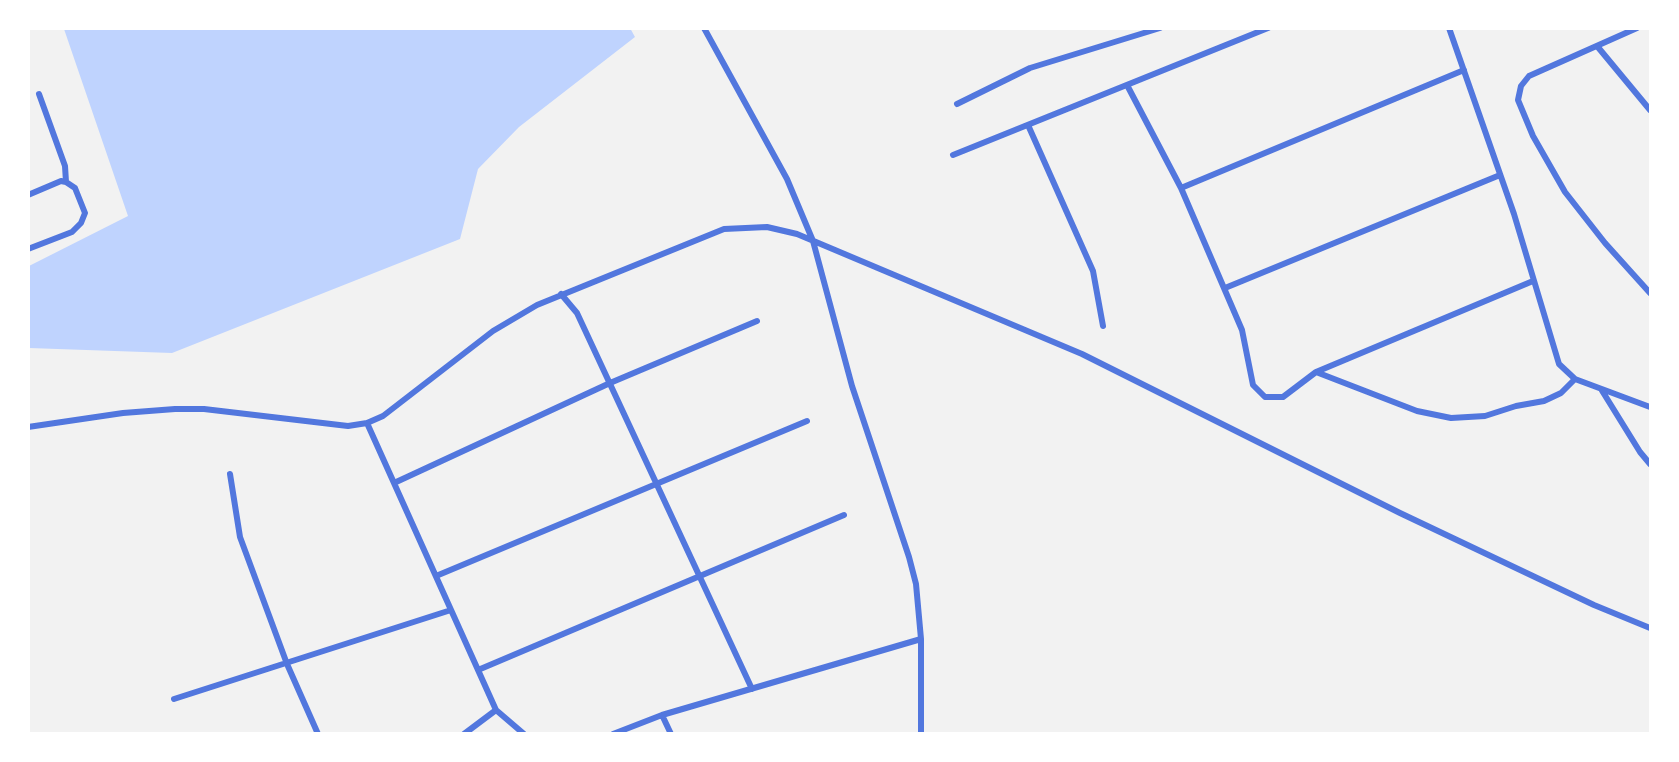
<!DOCTYPE html>
<style>
body{margin:0}
#map{position:relative;width:1679px;height:762px;overflow:hidden;background:#f2f2f2;font-family:"PT Sans",sans-serif}
canvas{display:block}
.frame{position:absolute;inset:0;border:30px solid #fff;pointer-events:none}
</style>
<div id="map">
<canvas width="1679" height="762"></canvas>
<div class="frame"></div>
</div>
<script>
const ctx = document.querySelector('canvas').getContext('2d');
ctx.lineJoin = 'round';
function fill(path, color) { ctx.fillStyle = color; ctx.fill(path, 'evenodd'); }
const toPath = rows => new Path2D(rows.map(r => 'M' + r).join(''));
function stroke(path, color, width, dash) { ctx.strokeStyle = color; ctx.lineWidth = width; ctx.lineCap = dash ? 'butt' : 'round'; ctx.setLineDash(dash || []); ctx.stroke(path); }
const water = toPath([
 [630,28,635,37,519,127,478,169,460,239,172,353,29,348,29,266,128,216,64,29]
]);
const minor = toPath([
 [704,28,787,179,813,241,852,386,909,557,916,584,921,639,921,734],
 [1449,28,1514,214,1559,364,1575,379,1650,407],
 [1637,28,1529,76,1521,86,1518,100,1533,136,1565,192,1605,243,1650,293],
 [1597,46,1650,110],
 [1127,85,1181,188,1242,330,1253,385,1265,397,1283,397,1316,372,1533,281],
 [39,94,65,166,66,182],
 [957,104,1030,68,1160,28],
 [1028,125,1093,271,1103,326],
 [953,155,1268,28],
 [1181,188,1464,70],
 [28,195,61,181,66,182,75,188,85,213,81,223,72,232,28,249],
 [1225,288,1500,175],
 [561,294,577,313,752,689],
 [1316,372,1417,411,1451,418,1485,416,1516,406,1544,401,1561,393,1575,379],
 [1601,389,1640,452,1650,464],
 [367,423,496,710,524,734],
 [28,427,123,413,175,409,204,409,348,426,367,423,383,416,493,331,537,305,724,229,767,227,797,234,1082,354,1400,513,1594,605,1650,628],
 [230,474,240,537,287,664,318,734],
 [394,483,610,383,757,321],
 [436,576,807,421],
 [478,670,844,515],
 [174,699,451,610],
 [662,715,671,734],
 [464,734,496,710],
 [613,734,662,715,921,639]
]);
fill(water, '#bfd3fe');
stroke(minor, '#5277de', 6);
</script>
